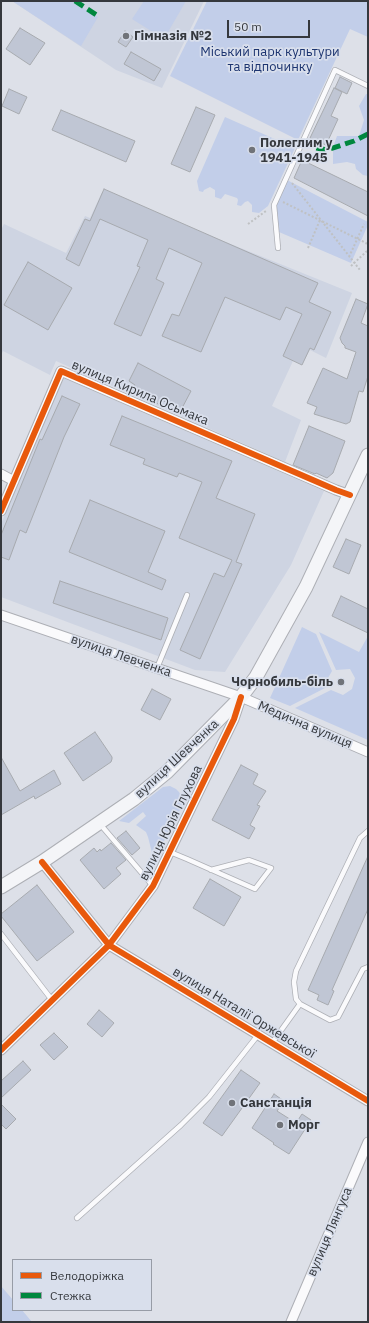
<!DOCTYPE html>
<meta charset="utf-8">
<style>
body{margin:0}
#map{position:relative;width:369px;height:1323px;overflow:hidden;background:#dde0e8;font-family:"IBM Plex Sans",sans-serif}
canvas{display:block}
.frame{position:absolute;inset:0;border:2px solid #35383d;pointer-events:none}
.legend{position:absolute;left:12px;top:1259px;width:140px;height:52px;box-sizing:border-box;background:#d9dfec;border:1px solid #979ca6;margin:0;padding:5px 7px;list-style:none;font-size:12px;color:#35383d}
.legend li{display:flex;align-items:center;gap:8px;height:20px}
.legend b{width:20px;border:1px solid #979ca6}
.scale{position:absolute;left:227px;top:20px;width:83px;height:18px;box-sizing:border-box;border:2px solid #35383d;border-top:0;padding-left:5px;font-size:12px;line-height:14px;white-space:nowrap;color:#35383d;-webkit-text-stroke:3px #d9dfec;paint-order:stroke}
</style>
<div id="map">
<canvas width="369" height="1323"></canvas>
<div class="frame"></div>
<ul class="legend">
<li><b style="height:5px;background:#e8590c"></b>Велодоріжка</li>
<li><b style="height:5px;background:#00873e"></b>Стежка</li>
</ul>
<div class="scale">50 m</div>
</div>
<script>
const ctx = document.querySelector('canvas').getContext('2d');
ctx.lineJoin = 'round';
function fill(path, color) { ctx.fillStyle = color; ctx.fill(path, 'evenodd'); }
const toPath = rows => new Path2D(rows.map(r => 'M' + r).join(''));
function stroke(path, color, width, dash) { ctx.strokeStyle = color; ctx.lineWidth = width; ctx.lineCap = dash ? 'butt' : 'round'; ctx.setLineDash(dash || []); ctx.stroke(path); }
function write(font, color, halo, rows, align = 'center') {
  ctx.font = font + ' "IBM Plex Sans",sans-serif'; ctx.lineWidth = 3.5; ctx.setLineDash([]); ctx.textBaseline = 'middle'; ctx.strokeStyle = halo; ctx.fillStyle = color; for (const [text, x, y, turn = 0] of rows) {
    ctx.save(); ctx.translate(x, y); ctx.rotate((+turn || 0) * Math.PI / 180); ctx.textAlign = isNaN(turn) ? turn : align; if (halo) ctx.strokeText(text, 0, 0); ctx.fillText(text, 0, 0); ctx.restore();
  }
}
const built = toPath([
 [12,1,204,1,162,88,116,70],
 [102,192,352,293,326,358,310,350,302,364,293,361,272,406,301,420,285,462,56,361,50,375,3,351,1,355,1,230,4,224,66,253,85,216,90,218],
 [64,378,324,491,291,565,225,672,195,670,1,597,1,524,40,427]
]);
const green = toPath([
 [12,1,83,1,80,6,98,17,81,46],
 [144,1,186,1,164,39,132,19],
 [207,1,368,1,368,37,350,29,298,140,170,76],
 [366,94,368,94,368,176,363,175,356,169,355,164,347,162,333,164,333,147,337,136,359,136,364,120,359,106],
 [225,117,295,148,268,206,259,213,252,212,252,205,248,201,245,202,241,206,237,205,238,200,237,198,225,194,221,199,215,197,215,190,210,187,204,190,203,192,199,191,197,181],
 [287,180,368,222,368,225,351,263,279,232,275,206],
 [302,627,316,634,332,671,328,678,329,686,290,706,270,698],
 [319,632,359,652,368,636,368,740,295,708,331,690,343,695,352,689,355,678,350,669,336,670],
 [170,786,176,789,179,792,184,802,154,861,148,837,146,832,136,825,146,816,143,812,129,823,119,821,163,787],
 [1,1286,13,1300,13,1310,22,1310,32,1322,1,1322]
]);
const building = toPath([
 [20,28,45,43,30,65,6,49,20,28],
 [125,31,133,37,126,47,118,42,125,31],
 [131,52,161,69,154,81,124,64,131,52],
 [340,77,352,83,347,94,335,88,340,77],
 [334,88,342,92,331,116,338,119,326,145,310,138,334,88],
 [9,89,27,97,19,114,2,106,9,89],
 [196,107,215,115,190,172,171,164,196,107],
 [61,110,135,141,126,162,52,130,61,110],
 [302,160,368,192,368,216,294,178,302,160],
 [104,189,318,283,309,302,331,312,314,350,310,348,302,365,283,356,302,314,286,307,280,320,225,297,201,352,162,336,172,314,179,316,202,263,169,248,156,279,164,283,141,336,114,324,140,267,137,266,148,240,100,219,79,266,66,259,85,219,90,221,104,189],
 [28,262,72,288,48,330,4,305,28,262],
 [356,299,368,304,361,323,368,326,368,376,363,392,359,391,350,422,346,424,314,414,317,407,307,403,323,368,347,379,356,352,345,348,345,346,342,343,340,338,356,299],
 [138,363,191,391,181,410,162,400,160,405,132,390,135,385,129,381,138,363],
 [62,396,80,404,64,437,26,533,20,530,9,560,1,557,1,535,40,439,42,440,62,396],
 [122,416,232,461,216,498,255,514,236,562,242,564,200,659,180,650,214,573,224,577,232,560,179,538,202,482,179,473,177,477,143,464,145,459,110,445,122,416],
 [309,426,345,441,333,473,327,478,316,473,315,474,293,465,309,426],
 [90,500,165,531,148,572,166,580,162,590,69,552,90,500],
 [346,539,361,545,349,574,333,567,346,539],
 [60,581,168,618,161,640,53,603,60,581],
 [341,596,368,609,368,633,332,616,341,596],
 [152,689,171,699,160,720,141,710,152,689],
 [95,732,112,757,112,759,111,762,83,781,64,753,95,732],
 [1,757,20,791,54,770,61,784,35,799,34,796,1,815,1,757],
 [241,765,258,774,253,784,266,791,257,805,260,806,250,825,255,828,249,839,212,820,241,765],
 [126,831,140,848,132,855,117,838,126,831],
 [111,843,126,860,116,868,121,874,104,889,80,860,94,848,97,852,100,849,101,851,111,843],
 [368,856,368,909,332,990,334,991,328,1005,317,1000,319,995,308,990,368,856],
 [210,879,241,897,224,926,193,908,210,879],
 [37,885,74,932,37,961,1,916,1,914,37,885],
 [99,1010,114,1023,102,1037,87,1024,99,1010],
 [54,1033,68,1047,54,1060,40,1045,54,1033],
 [23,1061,31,1070,1,1098,1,1081,23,1061],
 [241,1070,260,1083,222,1136,203,1123,241,1070],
 [274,1094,284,1101,277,1111,296,1123,302,1114,311,1120,289,1154,273,1144,274,1143,252,1128,274,1094],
 [1,1104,16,1119,6,1129,1,1124,1,1104]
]);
const path = toPath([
 [292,183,360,270],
 [283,202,366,243,368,246],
 [248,224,266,211],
 [308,248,320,220],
 [349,257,364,224],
 [351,266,368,250]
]);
const service = toPath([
 [278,248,274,205,335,70,368,86],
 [157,668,187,595],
 [100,824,153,886],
 [368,831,360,838,296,971,294,982,296,999,300,1004,330,1020,338,1017,363,969,368,967],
 [170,852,187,859,255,889,271,868,249,860,211,870],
 [1,934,52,1000],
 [272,1043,300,1004],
 [77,1218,181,1125,209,1097,258,1035]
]);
const minor = toPath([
 [1,474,14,481],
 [1,511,61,371,336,490,350,495],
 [1,615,241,697,368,752],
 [42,862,109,945,368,1101],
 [1,1050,109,945,153,886,234,719,241,698],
 [291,1322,368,1142]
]);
const secondary = toPath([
 [1,887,42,862,134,799,167,772,241,697,256,677,306,587,368,455]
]);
const quiet = toPath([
 [75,1,98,16],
 [303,141,316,148,327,150,354,141,368,134]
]);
const cycleway = toPath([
 [1,511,61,371,336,490,350,495],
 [42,862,109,945,368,1101],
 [1,1050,109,945,153,886,234,719,241,697]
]);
const markers = [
 [126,36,4,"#707379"],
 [252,150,4,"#707379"],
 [341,682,4,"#707379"],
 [232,1103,4,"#707379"],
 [280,1125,4,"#707379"]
];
const poiNames = [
 ["Гімназія №2",134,36],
 ["Полеглим у",260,143],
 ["1941-1945",260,158],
 ["Чорнобиль-біль",333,682,"right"],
 ["Санстанція",240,1103],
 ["Морг",288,1125]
];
const parkNames = [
 ["Міський парк культури",270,52],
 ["та відпочинку",270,67]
];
const streetNames = [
 ["вулиця Кирила Осьмака",140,393,23],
 ["вулиця Левченка",121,656,19],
 ["Медична вулиця",305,725,23],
 ["вулиця Шевченка",177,759,-43],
 ["вулиця Юрія Глухова",171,823,-64],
 ["вулиця Наталії Оржевської",244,1013,31],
 ["вулиця Лянгуса",330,1232,-67]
];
fill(built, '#ced4e2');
fill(green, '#c2cee9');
fill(building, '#c0c6d4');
stroke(building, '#a7aaaf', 1);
stroke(service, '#adafb5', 6);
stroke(minor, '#adafb5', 11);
stroke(secondary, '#adafb5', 15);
stroke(path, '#bfc1c3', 2, [2, 2]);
stroke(service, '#fafafc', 4.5);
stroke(minor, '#fafafc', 9);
stroke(secondary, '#f4f5f8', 13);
stroke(quiet, '#00873e', 5, [10, 5]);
stroke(cycleway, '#e8590c', 6);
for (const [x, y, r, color] of markers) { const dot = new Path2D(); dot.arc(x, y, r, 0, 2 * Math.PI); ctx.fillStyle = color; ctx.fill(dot); stroke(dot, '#d9dfec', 1.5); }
write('bold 13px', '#35383d', '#d9dfec', poiNames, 'left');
write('13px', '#1c3470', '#d9dfec', parkNames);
write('13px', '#35383d', '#d9dfec', streetNames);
</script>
